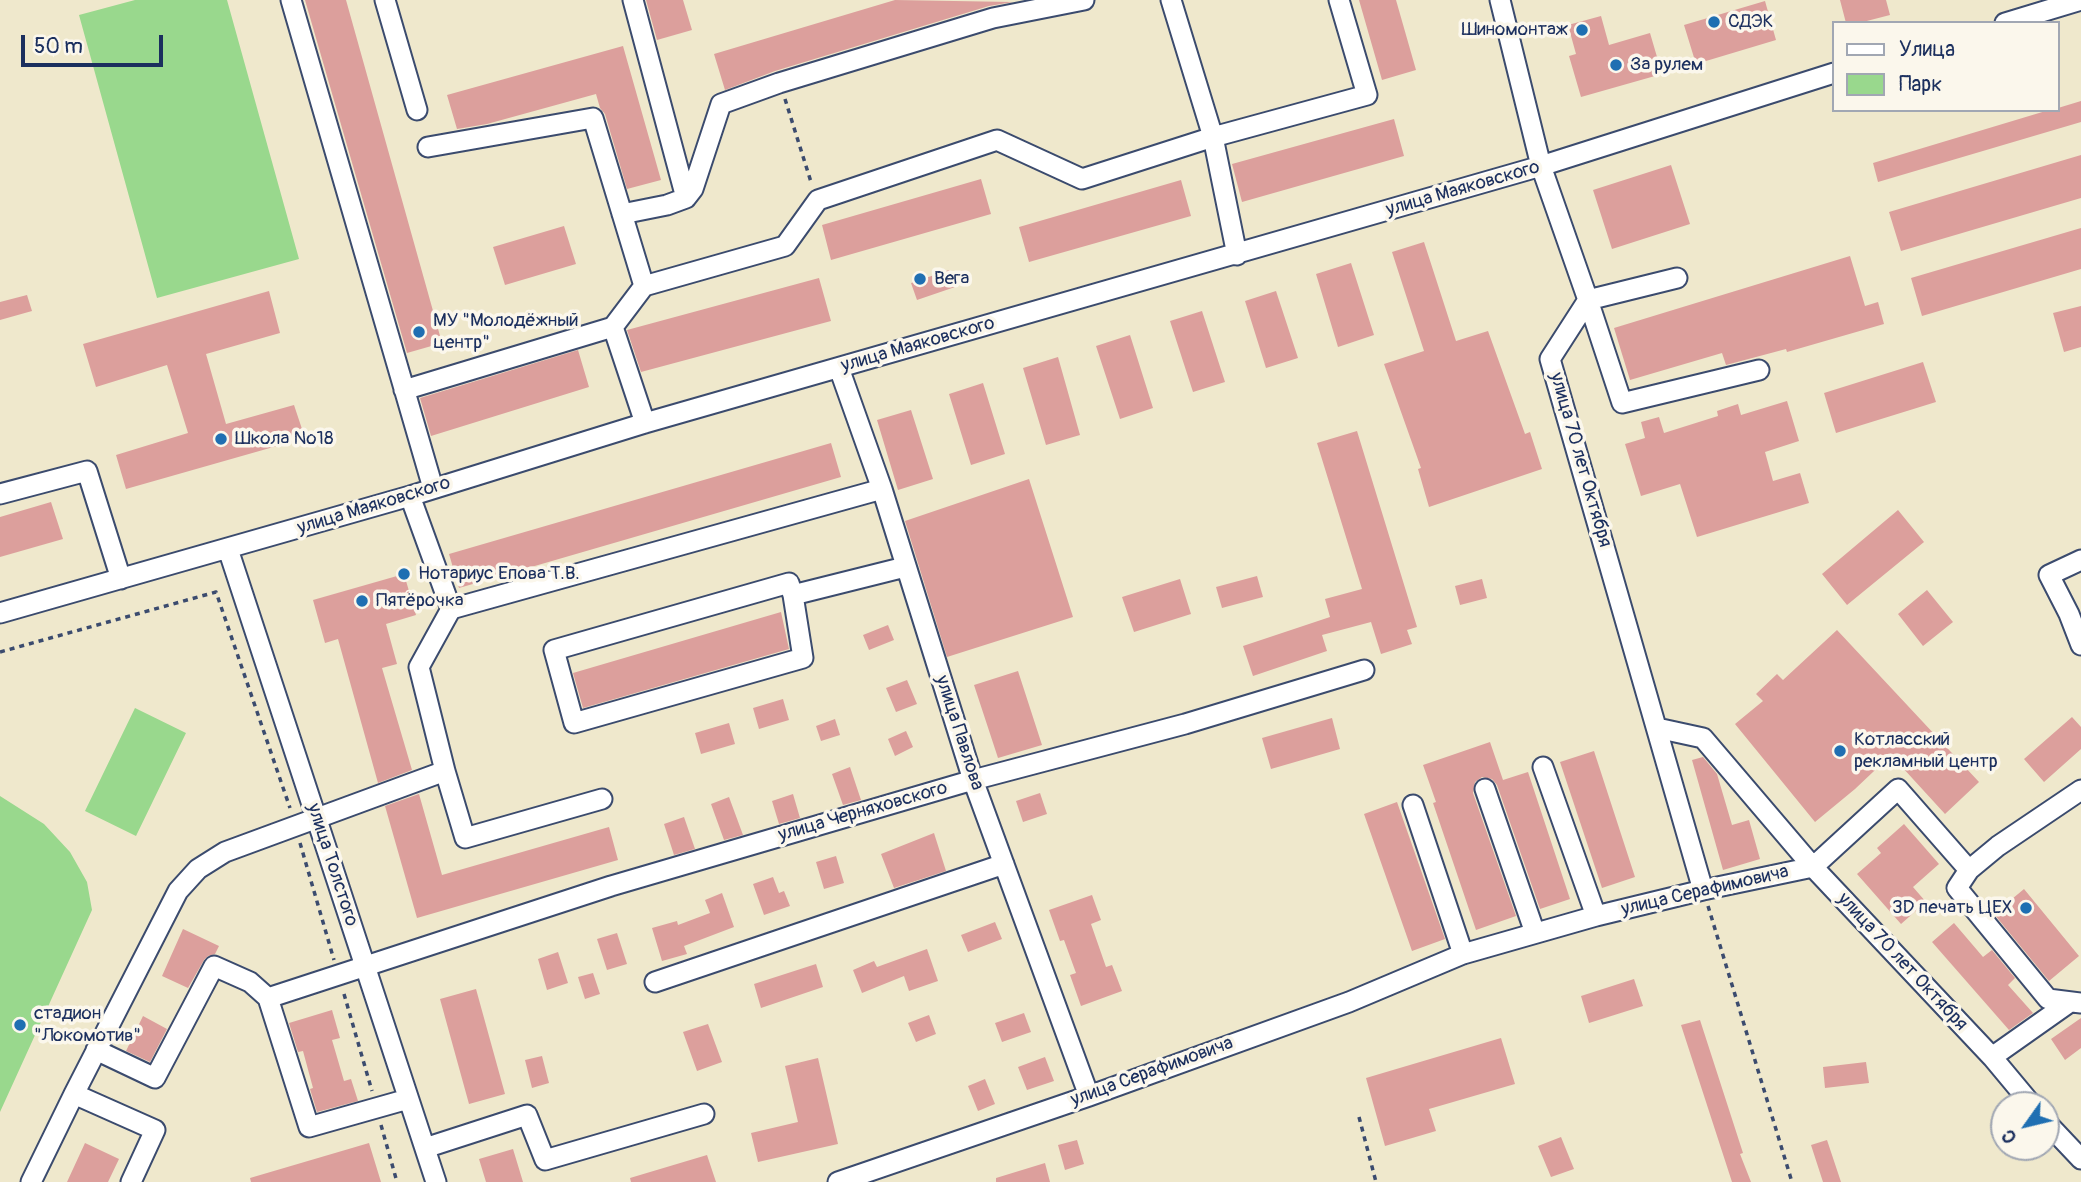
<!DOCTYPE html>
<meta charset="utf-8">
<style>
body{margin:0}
#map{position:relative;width:2081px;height:1182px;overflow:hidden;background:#efe8cc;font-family:Pangolin,sans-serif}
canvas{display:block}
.legend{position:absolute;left:1832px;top:21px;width:228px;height:91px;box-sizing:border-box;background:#fbf7ec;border:2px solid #a1a7b3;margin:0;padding:9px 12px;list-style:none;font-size:21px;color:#1b2f5e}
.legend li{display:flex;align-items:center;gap:14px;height:35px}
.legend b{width:35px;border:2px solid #a1a7b3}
.north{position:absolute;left:1990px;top:1091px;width:70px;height:70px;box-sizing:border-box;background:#fbf7ec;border:2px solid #a1a7b3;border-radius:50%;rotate:236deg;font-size:19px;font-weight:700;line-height:28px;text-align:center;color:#1b2f5e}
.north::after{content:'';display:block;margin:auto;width:24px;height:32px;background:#1f6fb2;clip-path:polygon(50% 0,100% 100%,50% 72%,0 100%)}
.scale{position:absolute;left:21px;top:35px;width:142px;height:32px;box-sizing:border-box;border:4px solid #1b2f5e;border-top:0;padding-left:9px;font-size:21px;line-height:24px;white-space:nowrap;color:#1b2f5e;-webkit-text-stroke:5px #fbf7ec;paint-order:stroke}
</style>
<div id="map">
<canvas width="2081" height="1182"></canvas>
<ul class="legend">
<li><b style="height:9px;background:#fff"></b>Улица</li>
<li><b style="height:19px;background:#99d88d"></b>Парк</li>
</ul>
<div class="north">С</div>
<div class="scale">50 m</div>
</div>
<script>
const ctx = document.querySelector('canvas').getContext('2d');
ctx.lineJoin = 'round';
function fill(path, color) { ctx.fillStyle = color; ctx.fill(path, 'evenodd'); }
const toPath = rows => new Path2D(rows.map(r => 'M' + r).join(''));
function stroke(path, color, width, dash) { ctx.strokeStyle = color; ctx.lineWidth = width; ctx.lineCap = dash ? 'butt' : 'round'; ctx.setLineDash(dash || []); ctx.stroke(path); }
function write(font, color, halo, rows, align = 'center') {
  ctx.font = font + ' Pangolin,sans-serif'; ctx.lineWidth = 7; ctx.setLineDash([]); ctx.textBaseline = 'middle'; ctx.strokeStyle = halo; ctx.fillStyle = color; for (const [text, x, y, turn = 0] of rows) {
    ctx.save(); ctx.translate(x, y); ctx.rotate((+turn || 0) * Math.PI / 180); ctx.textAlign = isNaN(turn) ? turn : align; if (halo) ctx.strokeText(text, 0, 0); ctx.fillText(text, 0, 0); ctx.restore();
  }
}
const green = toPath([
 [135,0,227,0,299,259,157,298,79,15],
 [135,708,186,733,136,836,85,811],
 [0,796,44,824,70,852,87,882,92,910,0,1112]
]);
const building = toPath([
 [305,0,346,0,442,343,407,353],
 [646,0,683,0,692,30,657,40],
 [895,0,1013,2,989,6,775,71,725,90,714,54],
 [1359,0,1396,0,1416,70,1382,80],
 [1840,0,1886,0,1890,15,1859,23,1846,23],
 [1765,1,1776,40,1696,64,1684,25],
 [1601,16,1609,45,1650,33,1662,74,1581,97,1569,56,1576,54,1568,25],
 [623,46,661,180,627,189,605,114,600,108,596,94,487,124,457,129,447,95],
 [2081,101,2081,122,1878,182,1873,163,2049,110,2058,110,2058,108],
 [1394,119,1404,156,1242,202,1232,164],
 [2081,155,2081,198,1901,251,1889,212],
 [1671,165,1690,224,1612,249,1593,190],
 [981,179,991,214,831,260,822,225],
 [1181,180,1191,216,1029,262,1019,227],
 [564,226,576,264,505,285,493,247],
 [2081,228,2081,269,1922,316,1911,278],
 [1424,242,1456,341,1488,331,1525,434,1530,432,1542,469,1429,507,1418,469,1421,468,1384,364,1424,351,1392,252],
 [1850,256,1865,306,1878,302,1884,324,1787,352,1786,349,1726,365,1722,353,1630,380,1614,328],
 [1351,263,1374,335,1338,347,1316,274],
 [949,270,955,287,917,300,911,283],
 [819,278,831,321,641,372,627,330],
 [269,291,280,333,206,354,226,424,294,405,305,438,126,489,116,455,188,433,167,365,96,387,83,344],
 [1276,291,1298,358,1266,368,1245,301],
 [27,295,32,311,0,320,0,302],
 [2081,306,2081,347,2064,352,2053,313],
 [1202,311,1225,382,1193,392,1170,321],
 [1130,335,1153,408,1120,419,1096,346],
 [578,350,589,387,431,436,420,398],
 [1058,357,1080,435,1046,445,1023,368],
 [1923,362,1936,402,1836,433,1824,393],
 [983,383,1005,454,971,465,949,394],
 [1787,401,1799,441,1765,452,1773,481,1800,473,1809,503,1697,537,1680,484,1641,496,1625,444,1645,438,1641,422,1659,417,1664,433,1718,416,1717,411,1738,404,1741,415],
 [911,410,933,479,898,490,877,420],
 [1357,431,1417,627,1407,630,1412,644,1381,654,1371,622,1322,635,1327,651,1253,676,1243,646,1330,617,1325,599,1362,589,1317,443],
 [831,443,841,477,459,588,449,554],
 [1029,479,1073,617,947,657,905,521],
 [51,502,63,539,0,557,0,517],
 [1898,510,1924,542,1847,605,1822,574],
 [404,574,416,615,386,624,397,664,382,668,412,770,378,783,338,639,325,643,313,600],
 [1257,576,1263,597,1222,608,1216,587],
 [1180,579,1191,614,1134,632,1122,597],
 [1482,579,1487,598,1460,605,1455,586],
 [1927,590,1953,622,1923,646,1898,614],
 [781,612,789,649,583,708,573,673],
 [888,625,894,640,869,650,863,635],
 [1837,630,1979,782,1945,814,1891,755,1855,789,1815,822,1735,724,1763,701,1756,694,1777,674,1783,680],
 [1018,671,1042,745,998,758,974,685],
 [907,680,917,704,896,712,886,688],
 [783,699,789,720,759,729,753,708],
 [2072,717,2081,727,2081,749,2044,782,2024,759],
 [1332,718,1340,749,1271,769,1262,738],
 [835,719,840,735,821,741,816,726],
 [729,723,735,744,701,754,695,733],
 [906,731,913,747,895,756,888,739],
 [1490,742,1503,780,1528,772,1570,899,1540,909,1497,785,1492,779,1482,777,1475,782,1473,793,1516,916,1476,930,1433,803,1436,802,1423,765],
 [1594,751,1635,877,1602,888,1560,762],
 [1703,757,1717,774,1732,825,1749,820,1760,859,1723,870,1692,760],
 [850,767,861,800,843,805,832,774],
 [1040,793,1047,814,1023,822,1016,801],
 [419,794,442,875,609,827,618,860,417,918,385,806],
 [793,794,800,818,779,824,772,801],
 [729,797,743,835,724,840,711,804],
 [1397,802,1445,939,1412,951,1364,814],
 [684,817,695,849,674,855,664,824],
 [1904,824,1939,864,1913,887,1926,902,1901,924,1857,874,1881,853,1877,848],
 [934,833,946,871,894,888,881,854],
 [836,856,844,883,824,889,816,862],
 [773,877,779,893,784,891,790,906,764,915,753,884],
 [2024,889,2079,956,2049,981,1994,914],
 [722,893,734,927,684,946,687,954,662,961,652,928,677,921,678,925,710,913,705,900],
 [1092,895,1101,920,1091,924,1106,967,1112,965,1122,991,1081,1006,1070,975,1076,973,1064,940,1060,941,1049,910],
 [995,922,1002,939,968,952,961,935],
 [1954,923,1983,957,1992,950,2015,978,2008,985,2033,1013,2009,1030,1932,942],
 [183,929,219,946,215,954,208,956,204,960,188,988,162,976],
 [617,933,627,964,607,970,597,939],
 [927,949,938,981,909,991,904,976,862,993,853,970,874,961,877,967],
 [558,952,568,983,547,990,538,959],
 [816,964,823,987,761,1008,754,984],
 [593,973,600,994,585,999,578,977],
 [1634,979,1643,1006,1589,1023,1581,996],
 [476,989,505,1094,469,1104,440,999],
 [332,1010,340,1038,332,1040,344,1081,351,1079,358,1101,317,1112,310,1089,313,1088,303,1051,298,1052,289,1023],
 [1024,1013,1031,1032,1002,1042,995,1023],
 [929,1015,936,1034,916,1042,908,1023],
 [143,1016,167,1029,150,1062,126,1051],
 [2081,1018,2081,1048,2065,1060,2051,1039],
 [1700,1020,1743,1153,1740,1154,1751,1182,1732,1182,1681,1025],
 [708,1024,722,1062,697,1071,683,1032],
 [1501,1038,1515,1084,1429,1109,1436,1131,1385,1146,1366,1078],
 [542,1056,549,1083,532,1088,525,1060],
 [1045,1057,1054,1081,1027,1090,1018,1067],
 [818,1058,838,1144,758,1162,751,1133,798,1122,785,1066],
 [1866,1062,1869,1083,1825,1088,1823,1067],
 [985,1079,995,1104,978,1111,968,1086],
 [1561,1137,1574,1169,1551,1177,1538,1146],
 [1077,1140,1084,1164,1065,1170,1058,1145],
 [1827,1140,1841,1182,1823,1182,1811,1145],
 [85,1143,119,1159,108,1182,67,1182],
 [369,1143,381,1182,251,1182,250,1178],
 [513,1149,523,1182,486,1182,479,1159],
 [707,1155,716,1182,631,1182,630,1178],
 [1045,1163,1050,1182,996,1182,996,1178]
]);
const path = toPath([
 [785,99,811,182],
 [0,652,216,592,290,808],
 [300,843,334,960],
 [1708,906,1792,1182],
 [344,994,372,1091],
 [1359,1117,1376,1182],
 [381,1125,397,1182]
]);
const minor = toPath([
 [291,0,433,488],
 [385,0,417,110],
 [633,0,686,198],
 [1171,0,1213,137,1367,95,1339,0],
 [1500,0,1541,166,1588,300,1550,359,1703,890],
 [2005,23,2081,0],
 [428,147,593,118,644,286],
 [622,214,667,205,686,198,693,189,721,104,779,83,993,18,1084,0],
 [1677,278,1588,300,1622,403,1759,370],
 [613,327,645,423],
 [839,368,882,489,973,780,1089,1096],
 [404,390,613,327,644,286,785,246,818,200,997,140,1082,179,1213,137,1237,255],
 [0,494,87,471,121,579],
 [410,496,451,609,419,667,445,771,465,838,602,799],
 [228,549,436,1182],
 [2081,560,2049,575,2069,614,2081,645],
 [793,595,803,658,574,723,554,650,789,583,793,595,905,567],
 [451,609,882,489],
 [0,613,410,496,645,423,1541,166,1834,73],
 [1657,728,1703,738,1813,867,1992,1057,2032,1105],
 [1543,767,1596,916],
 [1485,789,1535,933],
 [2081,790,1998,846,1969,870,1957,888,2048,999,2081,1003],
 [1413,805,1463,954],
 [655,982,1004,864],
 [96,1050,155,1078,214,966,250,982,268,998],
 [1992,1057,2070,1002],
 [74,1094,155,1130,131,1182],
 [408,1099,309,1127,268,998,611,886,973,780,1185,724,1364,670],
 [2046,1122,2081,1159],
 [425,1148,527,1115,545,1160,704,1114],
 [31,1182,74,1094,178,891,198,869,225,852,445,771],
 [838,1182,1089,1096,1349,1002,1463,954,1596,916,1703,890,1813,867,1898,789,1969,870]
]);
const markers = [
 [1714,22,7,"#1f6fb2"],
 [1582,30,7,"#1f6fb2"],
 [1616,65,7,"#1f6fb2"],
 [920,279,7,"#1f6fb2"],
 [419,332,7,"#1f6fb2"],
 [221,439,7,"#1f6fb2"],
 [404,574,7,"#1f6fb2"],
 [362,601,7,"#1f6fb2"],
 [1840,751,7,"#1f6fb2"],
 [2026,908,7,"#1f6fb2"],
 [20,1025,7,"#1f6fb2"]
];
const poiNames = [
 ["СДЭК",1728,22],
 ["Шиномонтаж",1568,30,"right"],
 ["За рулем",1630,65],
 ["Вега",934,279],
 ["МУ \"Молодёжный",433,321],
 ["центр\"",433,343],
 ["Школа №18",235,439],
 ["Нотариус Епова Т.В.",418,574],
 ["Пятёрочка",376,601],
 ["Котласский",1854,740],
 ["рекламный центр",1854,762],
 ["3D печать ЦЕХ",2012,908,"right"],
 ["стадион",34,1014],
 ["\"Локомотив\"",34,1036]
];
const streetNames = [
 ["улица Маяковского",1463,189,-16],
 ["улица Маяковского",918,345,-16],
 ["улица 70 лет Октября",1580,460,74],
 ["улица Маяковского",374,506,-17],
 ["улица Павлова",959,733,72],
 ["улица Черняховского",863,812,-16],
 ["улица Толстого",332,865,72],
 ["улица Серафимовича",1705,891,-13],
 ["улица 70 лет Октября",1902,962,47],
 ["улица Серафимовича",1152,1072,-20]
];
fill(green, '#99d88d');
fill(building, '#dc9f9c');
stroke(minor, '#3b4b6e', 23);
stroke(path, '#3b4b6e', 3.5, [5, 5]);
stroke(minor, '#fff', 19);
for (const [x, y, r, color] of markers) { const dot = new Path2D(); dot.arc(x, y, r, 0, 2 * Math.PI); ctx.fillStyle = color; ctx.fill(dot); stroke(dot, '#fbf7ec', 2.5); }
write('19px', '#1b2f5e', '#fbf7ec', poiNames, 'left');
write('19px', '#1b2f5e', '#fbf7ec', streetNames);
</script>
